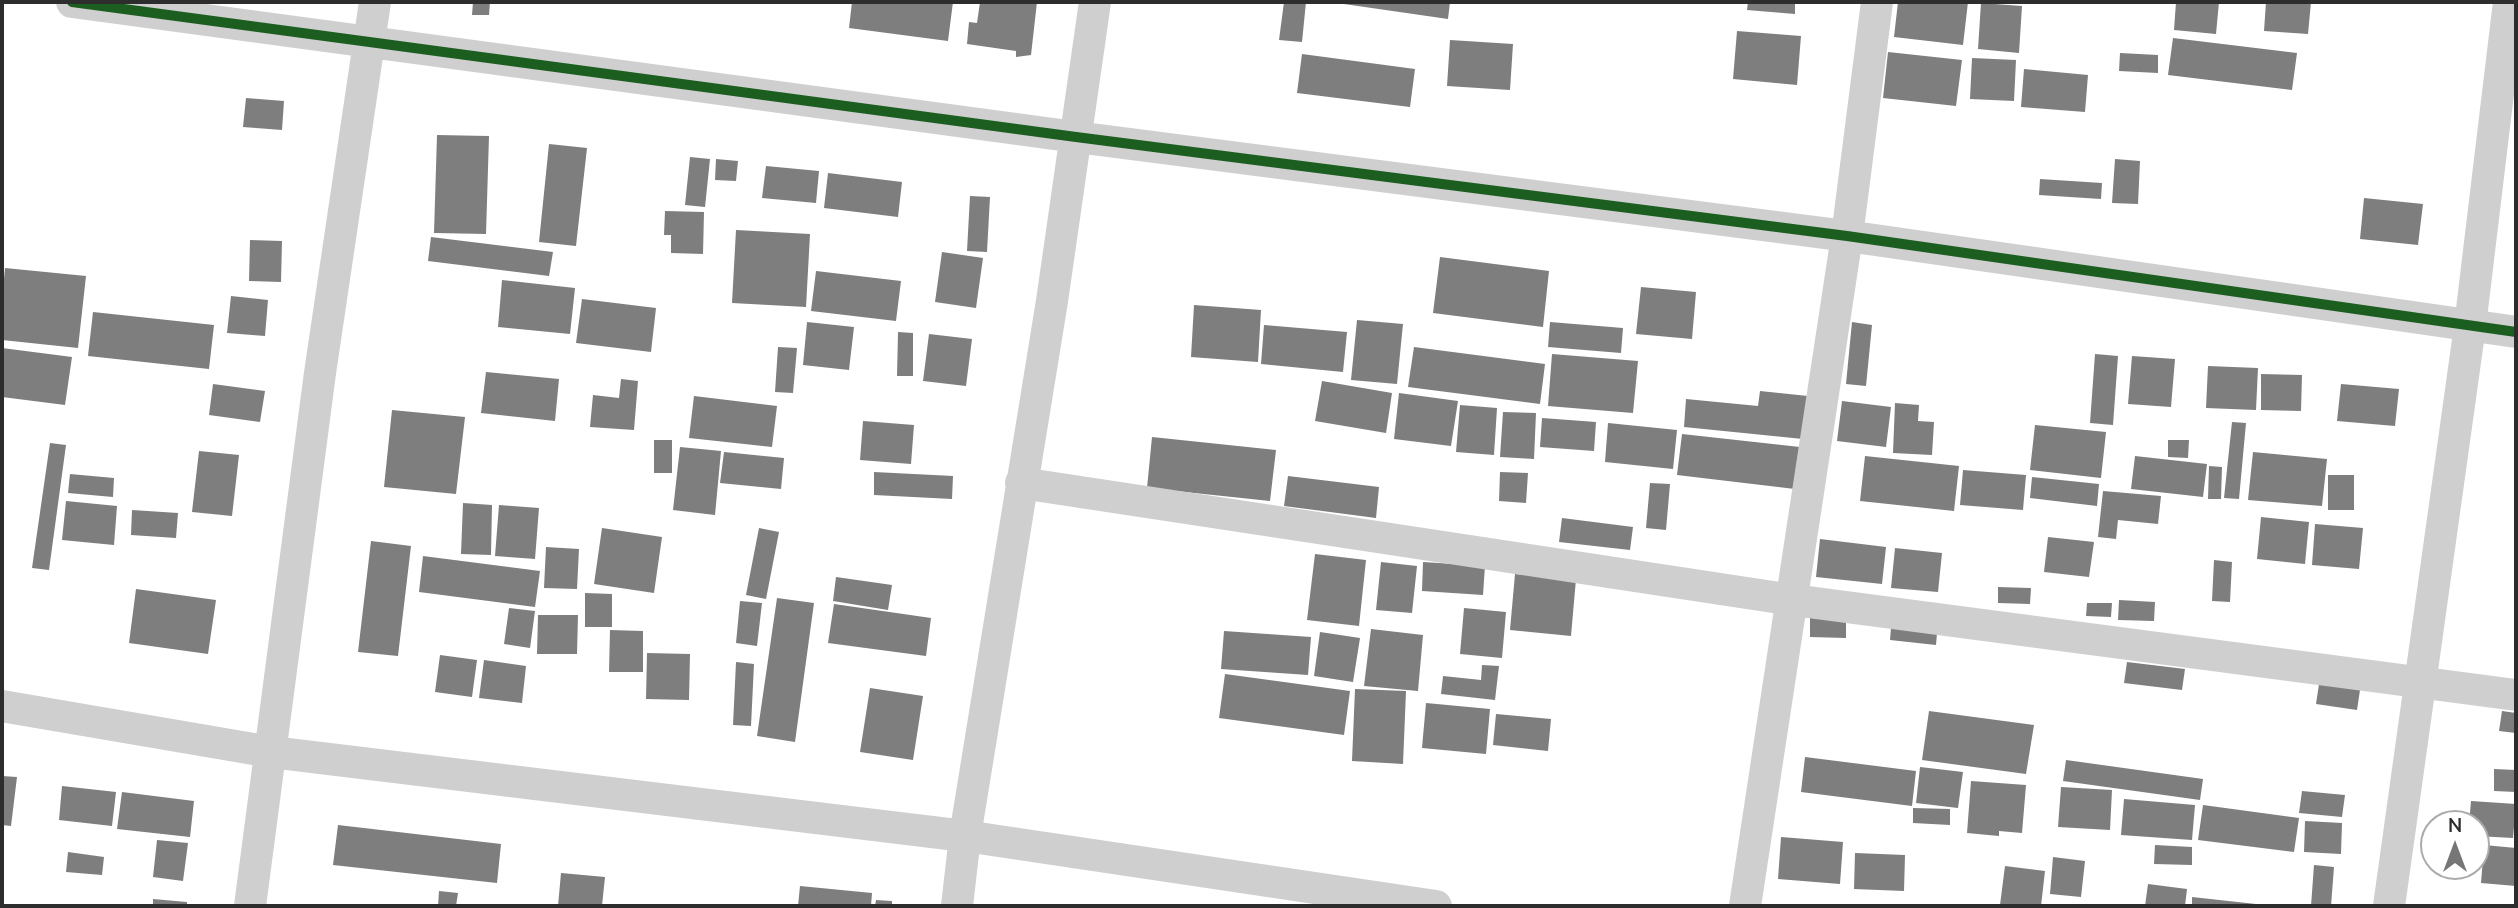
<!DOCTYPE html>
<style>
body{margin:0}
#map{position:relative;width:2518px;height:908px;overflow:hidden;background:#fff;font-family:"Nunito Sans",sans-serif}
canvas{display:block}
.frame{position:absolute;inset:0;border:4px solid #2d2d2d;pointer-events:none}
.north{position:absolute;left:2420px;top:810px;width:70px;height:70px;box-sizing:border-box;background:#fff;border:2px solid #ababab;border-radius:50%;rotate:0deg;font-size:19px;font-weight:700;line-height:28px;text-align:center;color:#2d2d2d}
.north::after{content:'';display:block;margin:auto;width:24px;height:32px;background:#767676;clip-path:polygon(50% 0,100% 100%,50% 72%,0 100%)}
</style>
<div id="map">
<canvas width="2518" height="908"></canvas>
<div class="frame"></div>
<div class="north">N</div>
</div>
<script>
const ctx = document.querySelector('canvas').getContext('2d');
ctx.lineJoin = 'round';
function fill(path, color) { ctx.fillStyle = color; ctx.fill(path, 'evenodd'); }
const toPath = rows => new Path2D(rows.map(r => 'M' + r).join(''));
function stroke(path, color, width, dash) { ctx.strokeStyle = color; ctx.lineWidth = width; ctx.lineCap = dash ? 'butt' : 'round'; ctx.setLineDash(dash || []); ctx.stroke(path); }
const building = toPath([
 [473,2,490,2,489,15,472,15],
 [852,2,953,2,948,41,849,28],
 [980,2,1037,2,1031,55,1016,57,1016,51,967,44,969,22,977,23],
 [1284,2,1306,2,1302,42,1279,40],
 [1330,2,1450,2,1448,19],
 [1748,2,1795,2,1795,14,1747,10],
 [1898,2,1968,2,1963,45,1894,37],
 [2176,2,2219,2,2216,34,2174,30],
 [2266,2,2311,2,2308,34,2264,31],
 [1981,3,2022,6,2019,53,1978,49],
 [1737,31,1801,36,1797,85,1733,79],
 [2173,38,2297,53,2292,90,2168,75],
 [1450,40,1513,44,1510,90,1447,86],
 [1888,52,1962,60,1956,106,1883,98],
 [2120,53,2158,55,2158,73,2119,71],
 [1302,54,1415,69,1410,107,1297,93],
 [1972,58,2016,60,2014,101,1970,99],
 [2024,69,2088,75,2085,112,2021,107],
 [246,98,284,101,282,130,243,127],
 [437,135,489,136,486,234,434,233],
 [549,144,587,148,576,246,539,242],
 [690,157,710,159,705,207,685,205],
 [716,159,738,161,736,181,715,180],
 [2115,159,2140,161,2138,204,2112,203],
 [766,166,819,171,816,203,762,198],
 [828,173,902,182,898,217,824,208],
 [2040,179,2102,183,2101,199,2039,195],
 [970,196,990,197,987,252,967,251],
 [2364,198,2423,204,2418,245,2360,239],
 [665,211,704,212,703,254,671,253,671,235,664,235],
 [736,230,810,234,806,307,732,303],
 [431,237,553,252,549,276,428,261],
 [250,240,282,241,281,282,249,281],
 [942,252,983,258,976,308,935,302],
 [1440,257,1549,271,1543,327,1433,313],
 [5,268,86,276,78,348,2,340,2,300],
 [816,271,901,281,896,321,811,311],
 [502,280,575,288,570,334,498,327],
 [1641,287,1696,292,1692,339,1636,334],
 [231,296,268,300,265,336,227,333],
 [582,299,656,308,651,352,576,343],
 [1194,305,1261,310,1258,362,1191,357],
 [93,312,214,325,209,369,88,356],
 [1357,320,1403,324,1397,384,1351,380],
 [807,322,854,327,849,370,803,365],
 [1550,322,1623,328,1621,353,1548,347],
 [1852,322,1872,325,1866,386,1846,384],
 [1264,325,1347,332,1343,372,1261,364],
 [898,332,913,333,913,376,897,376],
 [929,334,972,339,966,386,923,381],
 [778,347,797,348,793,393,775,392],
 [1414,347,1545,364,1540,404,1408,387],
 [2,348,72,357,65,405,2,397],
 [1552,354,1638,361,1633,413,1548,406],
 [2095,354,2118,356,2113,425,2090,423],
 [2132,356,2175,359,2171,407,2128,404],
 [2208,366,2258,368,2256,410,2206,408],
 [486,372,559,379,555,421,481,413],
 [2261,374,2302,375,2301,411,2261,410],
 [621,379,638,381,634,430,590,427,593,395,619,398],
 [1322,381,1392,393,1386,433,1315,421],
 [213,384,265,391,260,422,209,415],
 [2341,384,2399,389,2395,426,2337,421],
 [1760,391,1808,396,1803,439,1684,427,1686,399,1758,406],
 [1399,393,1458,401,1451,446,1394,439],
 [694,396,777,406,772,447,689,438],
 [1842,401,1891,407,1886,447,1837,441],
 [1895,403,1919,405,1918,421,1934,422,1932,455,1893,453],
 [1460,405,1497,408,1494,455,1456,452],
 [392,410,465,417,456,494,384,487],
 [1503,412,1536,413,1534,459,1500,457],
 [1542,418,1596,422,1594,451,1540,447],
 [863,421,914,425,911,464,860,460],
 [2232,422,2246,423,2239,499,2224,498],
 [1608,423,1677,430,1673,469,1605,462],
 [2035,425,2106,432,2101,478,2030,470],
 [1682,434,1800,447,1795,489,1677,475],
 [1152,437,1276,450,1270,501,1147,488],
 [654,440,672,440,672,473,654,473],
 [2168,440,2189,440,2188,458,2168,457],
 [50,443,66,445,49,570,32,568],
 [680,447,721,451,715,515,673,510],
 [199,451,239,455,232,516,192,512],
 [724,452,784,458,781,489,720,483],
 [2253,452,2327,459,2322,506,2248,500],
 [1865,456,1959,466,1954,511,1860,501],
 [2135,456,2207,464,2203,497,2131,489],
 [2209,466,2222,467,2221,499,2208,499],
 [1963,470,2026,475,2023,510,1960,505],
 [874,472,953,476,952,499,874,495],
 [1500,472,1528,473,1526,503,1499,501],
 [70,474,114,478,113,497,68,493],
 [2328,475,2354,475,2354,510,2328,510],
 [1288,476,1379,487,1376,518,1284,506],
 [2032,477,2099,484,2097,506,2030,498],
 [1650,483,1670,484,1666,530,1646,528],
 [2103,491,2161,496,2158,524,2118,520,2116,539,2098,537],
 [66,501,117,506,114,545,62,540],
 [463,503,492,505,491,555,461,554],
 [499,505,539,508,535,559,495,556],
 [132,510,178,513,176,538,131,535],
 [2261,517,2309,522,2305,564,2257,559],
 [1562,518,1633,527,1630,550,1559,542],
 [2315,524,2363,528,2359,569,2312,565],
 [602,528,662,537,654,593,594,584],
 [759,528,779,532,766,599,746,595],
 [2048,537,2094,542,2089,577,2044,572],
 [1820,539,1886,547,1882,584,1816,577],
 [371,541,411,546,398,656,358,652],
 [546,547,579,549,577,589,544,588],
 [1895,548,1942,553,1938,592,1891,588],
 [1315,554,1366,560,1359,626,1307,620],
 [423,556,540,571,535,607,419,592],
 [2214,560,2232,562,2230,602,2212,601],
 [1381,562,1417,566,1412,613,1376,610],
 [1423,562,1485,566,1483,595,1422,591],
 [1515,574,1576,579,1571,636,1510,630],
 [836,577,892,585,888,610,833,601],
 [1998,587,2031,588,2030,604,1998,603],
 [136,589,216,600,208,654,129,643],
 [585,593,612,594,612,627,585,627],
 [777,598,814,603,795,742,757,736],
 [2119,600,2155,602,2154,621,2118,620],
 [740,601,762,603,757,646,736,643],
 [2087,603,2112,603,2111,617,2086,616],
 [834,604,931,618,926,656,828,643],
 [509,608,535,611,530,648,504,644],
 [1464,608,1506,612,1502,658,1460,654],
 [538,615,578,615,577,654,537,654],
 [1810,618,1846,619,1846,638,1810,637],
 [1891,628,1937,633,1936,645,1890,640],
 [1371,629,1423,635,1418,691,1364,686],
 [610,630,643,631,643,672,609,672],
 [1224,631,1311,637,1308,675,1221,669],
 [1320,632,1360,638,1353,682,1314,676],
 [647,653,690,654,689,700,646,699],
 [440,655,477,660,472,697,435,692],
 [484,660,526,666,522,703,479,698],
 [736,662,754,664,751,726,733,725],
 [2127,662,2185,669,2182,690,2124,683],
 [1482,665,1499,666,1495,700,1441,694,1443,676,1481,680],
 [1225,674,1350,691,1344,735,1219,718],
 [2319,684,2360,690,2357,710,2316,704],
 [870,688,923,696,913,760,860,752],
 [1355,689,1406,691,1403,764,1352,761],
 [1426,703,1490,709,1486,754,1422,748],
 [1929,711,2034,725,2026,774,1922,760],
 [2502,711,2516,713,2516,733,2499,731],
 [1496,714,1551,719,1548,751,1493,745],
 [1805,757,1916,771,1912,806,1801,792],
 [2066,760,2203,779,2200,800,2063,781],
 [1920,767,1963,772,1958,808,1916,803],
 [2494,769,2516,770,2516,792,2494,791],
 [2,776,17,777,11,826,2,825],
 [1971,781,2026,785,2022,833,1999,831,1999,836,1967,833],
 [62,786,116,792,112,826,59,820],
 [2061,787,2112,790,2110,830,2058,827],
 [2302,791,2345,795,2342,817,2299,813],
 [122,792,194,801,190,837,117,829],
 [2124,799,2195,805,2192,840,2121,835],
 [2471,801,2516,804,2513,838,2476,836,2476,824,2469,824],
 [2203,805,2299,818,2294,852,2198,840],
 [1913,808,1950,809,1950,825,1913,823],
 [2305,821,2342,823,2341,854,2304,852],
 [338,825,501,844,497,883,333,865],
 [1781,837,1843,842,1840,884,1778,879],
 [157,840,188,843,183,881,153,877],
 [2155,845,2192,847,2192,865,2154,864],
 [2484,845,2516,848,2516,886,2481,883],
 [68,852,104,857,102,875,66,872],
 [1855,853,1905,855,1904,891,1854,889],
 [2053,857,2085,861,2081,897,2050,894],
 [2314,865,2334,867,2331,906,2311,906],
 [2005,866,2045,871,2041,906,2000,905],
 [561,873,605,877,602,906,558,906],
 [2148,884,2187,889,2185,906,2145,906],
 [800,886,872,893,871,906,798,906],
 [439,891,458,893,456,906,438,906],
 [2192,897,2256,904,2255,906,2192,906],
 [153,899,187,902,187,906,153,906],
 [876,900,892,901,892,906,875,906]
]);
const street = toPath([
 [72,2,1076,137,1847,236,2516,332],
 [1021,483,1793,600,2516,695],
 [2,706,271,752,965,836,1436,906],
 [250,906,320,373,375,2],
 [957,906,965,836,1052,301,1095,2],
 [1745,906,1847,236,1877,2],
 [2389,906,2470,326,2509,2]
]);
const cycleway = toPath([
 [72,2,1076,137,1847,236,2516,332]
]);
fill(building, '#7e7e7e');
stroke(street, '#cfcfcf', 32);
stroke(cycleway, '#1b5e20', 10);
</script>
